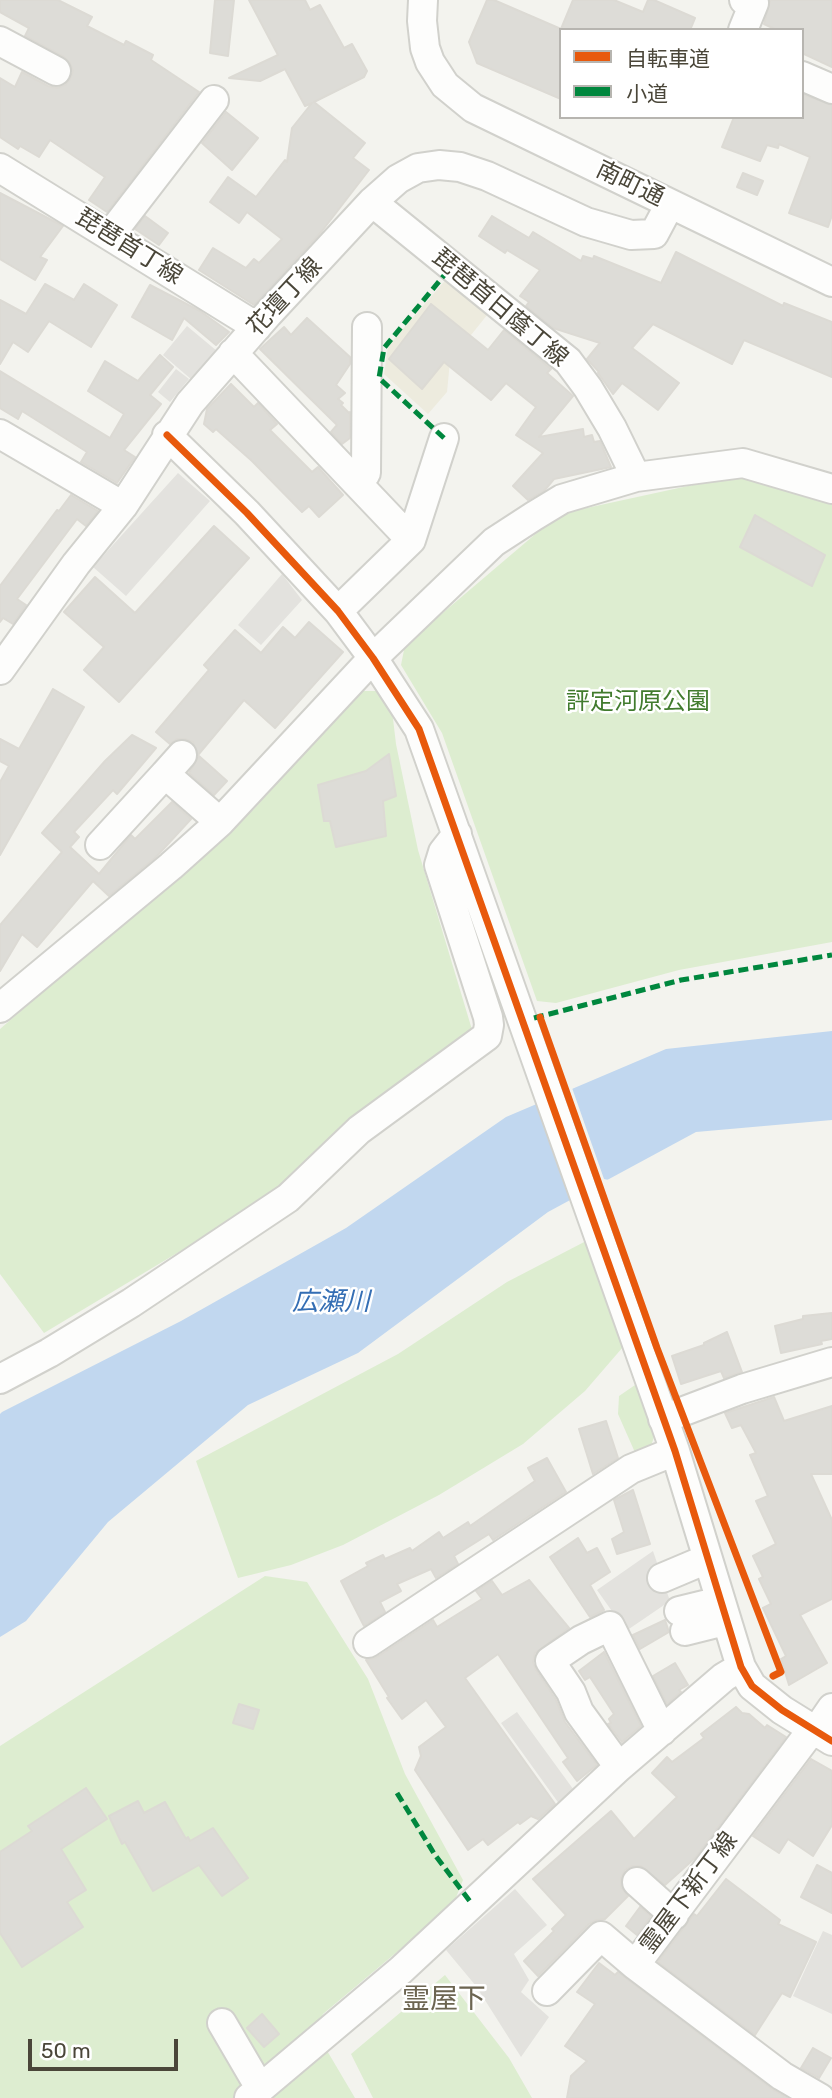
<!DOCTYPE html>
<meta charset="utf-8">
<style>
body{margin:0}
#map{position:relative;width:832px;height:2098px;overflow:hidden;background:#f3f3ee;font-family:Rubik,"Noto Sans JP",sans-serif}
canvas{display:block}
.legend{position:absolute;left:559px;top:28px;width:245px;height:91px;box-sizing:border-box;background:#fff;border:2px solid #b7b5b0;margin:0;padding:9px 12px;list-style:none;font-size:21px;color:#4a4639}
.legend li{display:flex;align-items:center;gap:14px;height:35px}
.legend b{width:35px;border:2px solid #b7b5b0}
.scale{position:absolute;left:28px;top:2039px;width:150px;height:32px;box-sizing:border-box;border:4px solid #4a4639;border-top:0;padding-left:9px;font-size:21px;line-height:24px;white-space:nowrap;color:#4a4639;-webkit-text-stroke:5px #fff;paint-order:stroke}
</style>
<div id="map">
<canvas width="832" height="2098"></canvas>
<ul class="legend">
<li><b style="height:9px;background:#e8590c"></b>自転車道</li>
<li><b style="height:9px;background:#00873e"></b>小道</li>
</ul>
<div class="scale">50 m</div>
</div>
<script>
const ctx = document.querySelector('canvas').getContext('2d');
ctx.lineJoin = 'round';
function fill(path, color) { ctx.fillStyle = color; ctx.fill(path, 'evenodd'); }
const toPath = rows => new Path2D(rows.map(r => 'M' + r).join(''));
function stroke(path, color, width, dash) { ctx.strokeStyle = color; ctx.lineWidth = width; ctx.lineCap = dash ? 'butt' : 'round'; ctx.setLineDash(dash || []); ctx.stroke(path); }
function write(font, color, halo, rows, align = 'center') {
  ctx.font = font + ' Rubik,"Noto Sans JP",sans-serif'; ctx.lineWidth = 5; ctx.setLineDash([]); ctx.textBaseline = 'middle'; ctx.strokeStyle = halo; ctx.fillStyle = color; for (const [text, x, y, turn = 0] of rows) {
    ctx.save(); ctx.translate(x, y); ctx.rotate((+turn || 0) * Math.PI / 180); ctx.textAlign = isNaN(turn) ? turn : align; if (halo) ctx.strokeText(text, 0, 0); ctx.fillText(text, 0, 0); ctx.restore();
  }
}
const education = toPath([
 [450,275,492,309,450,361,447,392,428,414,384,374,388,346]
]);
const green = toPath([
 [743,474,832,501,832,942,679,970,556,1003,537,1001,442,733,401,665,405,645,559,514],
 [360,691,385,691,391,702,396,744,418,850,473,1033,287,1187,44,1333,0,1274,0,1029,254,809],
 [588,1240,623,1347,585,1391,523,1444,439,1495,343,1545,291,1565,238,1578,196,1461,398,1354,507,1282],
 [638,1383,655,1428,654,1437,650,1449,637,1457,618,1414,619,1396],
 [265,1576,307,1582,368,1679,405,1774,463,1880,453,1905,323,2014,316,2032,355,2098,0,2098,0,1746],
 [445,1975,509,2058,532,2098,373,2098,351,2054]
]);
const parking = toPath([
 [187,326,217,351,192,380,163,355],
 [176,369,189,379,170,402,158,392],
 [178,473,210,501,126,596,93,567],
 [282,574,302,600,261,645,238,625],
 [653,1551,670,1601,626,1631,597,1590],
 [517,1712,576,1793,560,1805,501,1723],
 [515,1889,547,1925,514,1954,529,1980,521,1992,549,2017,521,2057,476,1986,446,1950],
 [823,1931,832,1935,832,2014,793,1996]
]);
const water = toPath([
 [832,1031,832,1120,696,1132,548,1212,358,1353,248,1405,108,1522,26,1621,0,1637,0,1414,2,1412,181,1321,346,1228,506,1117,666,1049]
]);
const pier = toPath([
 [571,1085,604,1179,613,1181,575,1201,539,1099]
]);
const building = toPath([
 [0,0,58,0,92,17,87,26,124,45,126,41,153,55,151,60,199,92,107,212,89,200,105,177,50,140,39,157,20,146,18,149,0,137,0,78,15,87,22,72,48,86,57,88,65,85,70,79,73,71,70,63,64,57,25,36,29,28,0,12,0,0],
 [215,0,234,0,228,56,210,53,215,0],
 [249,0,305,0,310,10,320,5,344,48,352,44,367,71,364,77,314,102,365,143,353,158,369,170,322,231,254,305,199,270,213,248,246,268,254,259,259,263,282,239,247,212,239,223,210,202,228,177,256,197,285,160,287,162,292,128,312,103,305,106,285,69,260,81,229,78,278,55,249,0],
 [487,0,494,0,561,29,573,0,614,0,643,12,648,0,654,0,695,18,690,30,561,30,561,99,477,63,469,42,487,0],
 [770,0,832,0,832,67,802,53,802,30,777,30,764,24,770,0],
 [802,94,832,105,832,215,828,227,789,213,810,157,779,144,778,148,767,145,760,161,722,147,734,117,802,117,802,94],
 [226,112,258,138,232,170,202,143,226,112],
 [743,173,763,181,757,195,737,187,743,173],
 [0,193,63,226,40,257,47,260,35,280,0,259,0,193],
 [145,216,168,233,159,245,135,229,145,216],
 [492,216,529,238,533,232,581,261,583,256,593,259,594,256,661,283,676,252,783,306,784,303,832,322,832,377,744,340,732,364,653,324,632,348,679,383,658,410,622,383,613,394,598,373,599,372,587,359,600,343,553,328,526,306,529,302,520,296,540,270,507,250,505,253,479,236,492,216],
 [45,284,74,300,84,284,117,305,91,347,49,321,28,352,13,342,0,364,0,300,26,314,45,284],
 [150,285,200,311,229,332,216,345,184,318,172,340,132,317,150,285],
 [431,304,488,350,504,330,551,369,547,373,573,396,539,437,583,429,584,437,592,435,594,442,600,441,611,467,554,479,544,491,528,500,513,486,543,453,516,435,536,407,506,383,491,400,444,362,422,389,389,359,431,304],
 [307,318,350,357,350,364,336,385,345,393,338,399,343,403,341,405,349,413,350,412,350,438,342,444,331,432,337,425,260,349,284,327,291,335,307,318],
 [160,355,173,367,150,395,161,404,124,450,135,457,117,483,81,462,87,452,22,411,18,419,0,408,0,371,110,438,124,414,88,391,105,361,138,381,160,355],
 [231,384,254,407,258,403,277,424,270,430,312,472,318,467,343,495,319,517,309,506,302,512,252,461,216,429,213,432,204,424,207,409,231,384],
 [71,495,98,511,86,526,77,519,17,599,26,605,13,624,3,618,0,622,0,586,57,510,59,511,71,495],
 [755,515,825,555,812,586,740,547,755,515],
 [214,526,249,558,119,702,84,670,104,647,64,612,95,577,135,613,214,526],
 [309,622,343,652,275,728,244,700,198,755,193,742,185,739,177,739,170,744,156,732,209,670,204,665,235,630,261,653,283,627,295,638,309,622],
 [53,689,84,707,0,855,0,782,9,766,0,761,0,739,19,749,53,689],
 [132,735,156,748,117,794,113,790,74,832,79,837,70,847,99,874,131,835,135,839,172,802,191,819,156,857,109,896,93,881,37,947,22,934,0,971,0,925,62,852,42,833,105,761,132,735],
 [389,754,396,796,383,801,386,836,336,847,330,821,324,821,318,785,366,771,389,754],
 [199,756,227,781,214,795,189,773,199,756],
 [832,1313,832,1339,821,1341,822,1344,781,1353,775,1326,803,1319,803,1316,832,1313],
 [727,1332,742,1372,724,1378,721,1371,681,1384,672,1356,704,1345,704,1343,727,1332],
 [774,1397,784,1421,832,1406,832,1474,811,1474,832,1520,832,1599,800,1615,827,1663,789,1685,781,1659,786,1656,763,1608,771,1604,759,1579,763,1577,753,1556,776,1544,756,1501,768,1496,750,1455,756,1453,741,1425,732,1428,725,1413,774,1397],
 [606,1421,618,1458,593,1474,579,1429,606,1421],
 [547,1458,566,1492,493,1540,489,1534,454,1556,458,1564,436,1578,431,1569,397,1584,401,1591,380,1602,385,1612,364,1626,341,1581,368,1566,366,1563,383,1555,385,1559,410,1548,412,1551,439,1532,443,1538,468,1522,470,1526,535,1481,528,1468,547,1458],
 [633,1490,650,1544,617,1554,612,1539,624,1532,614,1500,633,1490],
 [578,1538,587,1553,597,1548,610,1572,590,1585,604,1610,590,1617,550,1557,578,1538],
 [529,1580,569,1628,535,1653,533,1662,536,1670,556,1700,565,1722,597,1765,577,1781,563,1762,568,1758,498,1654,465,1678,555,1804,538,1819,531,1816,520,1824,518,1822,488,1845,483,1839,468,1850,415,1770,421,1756,419,1747,446,1727,426,1700,402,1719,387,1698,389,1697,366,1660,377,1657,433,1620,437,1627,482,1599,476,1591,492,1581,502,1595,529,1580],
 [665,1620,669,1632,640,1649,633,1635,665,1620],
 [604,1652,641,1726,622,1742,608,1724,611,1723,609,1719,614,1714,590,1677,585,1680,579,1671,604,1652],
 [675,1663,688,1685,679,1690,681,1692,667,1704,653,1676,675,1663],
 [239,1704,259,1710,253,1729,233,1723,239,1704],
 [736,1707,742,1713,749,1714,765,1728,767,1725,786,1737,695,1858,665,1885,641,1866,632,1866,625,1870,621,1878,621,1887,628,1896,605,1919,596,1920,589,1924,538,1976,524,1961,554,1931,552,1929,566,1915,533,1879,611,1811,634,1839,677,1797,652,1773,667,1757,672,1762,704,1738,701,1734,736,1707],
 [811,1759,832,1771,832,1825,813,1856,788,1839,779,1853,753,1836,811,1759],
 [86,1788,107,1819,61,1849,86,1890,67,1902,83,1927,22,1967,0,1933,0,1852,32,1831,28,1826,86,1788],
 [138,1801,144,1813,165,1802,186,1839,188,1837,190,1841,213,1828,248,1878,222,1896,199,1865,153,1891,125,1842,122,1844,109,1816,138,1801],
 [817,1865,832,1873,832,1913,801,1897,817,1865],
 [726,1879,780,1920,778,1924,816,1942,790,1997,782,1993,755,2035,658,1962,694,1914,697,1916,726,1879],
 [640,1907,651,1916,637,1935,626,1926,640,1907],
 [599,1963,615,1975,618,1972,772,2089,787,2098,567,2098,571,2076,587,2061,565,2046,595,2004,577,1992,599,1963],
 [262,2014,279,2034,264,2047,247,2028,262,2014],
 [813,2048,831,2058,819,2078,801,2068,813,2048]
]);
const minor = toPath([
 [423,0,422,21,425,48,430,62,445,85,473,108,832,282],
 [743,30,754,3,744,0],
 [0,41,56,71],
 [802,76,832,89],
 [0,168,257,327],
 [372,202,568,361,588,388,612,428,636,477],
 [110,235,214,100],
 [233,353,411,540,338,611],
 [0,434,123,506],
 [167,435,247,513,338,611,373,658,419,729,675,1451,741,1667,752,1686,782,1710,832,1741],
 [358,484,366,473,367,327],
 [411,540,444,438],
 [0,670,76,564,123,506,190,403,268,314,372,202,398,179,418,168,439,165,460,167,487,176,586,222,631,235,654,234,670,204],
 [165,774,182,755],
 [100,845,165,774,220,822],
 [0,1008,171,866,220,822,373,658,494,542,534,516,562,499,636,477,743,463,832,489],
 [0,1379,49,1353,131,1303,288,1198,359,1130,487,1036,489,1025,488,1017,439,865,443,852,457,834],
 [663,1419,742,1389,832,1362],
 [662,1578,707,1559],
 [679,1611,720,1601],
 [685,1631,725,1621],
 [368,1643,631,1469,675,1451],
 [619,1767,579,1712,571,1692,550,1661,581,1640,610,1626,662,1731],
 [637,1882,674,1915],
 [547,1991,601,1936,635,1965],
 [222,2023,260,2088],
 [249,2098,401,1970,619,1767,724,1677,741,1667],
 [820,2098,782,2076,635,1965,805,1739,821,1724,832,1708]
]);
const quiet = toPath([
 [444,438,379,378,384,348,451,267],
 [534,1018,681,980,832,955],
 [397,1793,435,1855,472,1904]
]);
const cycleway = toPath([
 [167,435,247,513,338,611,373,658,419,729,675,1451,741,1667,752,1686,782,1710,832,1741],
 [540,1017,657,1348,781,1672,773,1676]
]);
const streetNames = [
 ["南町通",630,184,26],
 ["琵琶首丁線",129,247,32],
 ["花壇丁線",285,297,-47],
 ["琵琶首日蔭丁線",500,308,40],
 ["霊屋下新丁線",689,1893,-53]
];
const parkNames = [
 ["評定河原公園",638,702]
];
const waterNames = [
 ["広瀬川",331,1302]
];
const quarterNames = [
 ["霊屋下",444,2000]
];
fill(education, '#edebde');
fill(green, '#ddedd0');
fill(parking, '#e3e2de');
fill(water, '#c1d7ef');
fill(pier, '#f3f3ee');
fill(building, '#dddcd7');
stroke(building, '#dcdad4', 2);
stroke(minor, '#d1d1cc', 32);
stroke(minor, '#fdfdfc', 28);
stroke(quiet, '#00873e', 5, [10, 5]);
stroke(cycleway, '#e8590c', 7);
write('24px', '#4a4639', '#fff', streetNames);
write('24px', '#417b2d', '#fff', parkNames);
write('italic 26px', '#346eb4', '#fff', waterNames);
write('28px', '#6c6551', '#fff', quarterNames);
</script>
